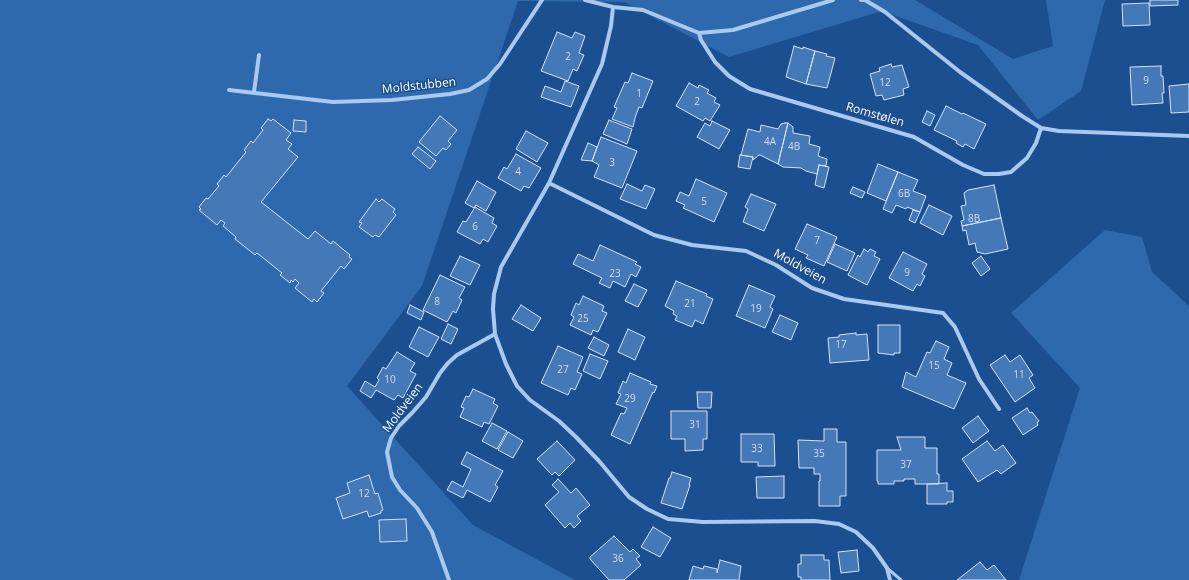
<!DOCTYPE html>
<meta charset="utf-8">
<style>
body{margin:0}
canvas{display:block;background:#1b4f8f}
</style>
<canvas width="1189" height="580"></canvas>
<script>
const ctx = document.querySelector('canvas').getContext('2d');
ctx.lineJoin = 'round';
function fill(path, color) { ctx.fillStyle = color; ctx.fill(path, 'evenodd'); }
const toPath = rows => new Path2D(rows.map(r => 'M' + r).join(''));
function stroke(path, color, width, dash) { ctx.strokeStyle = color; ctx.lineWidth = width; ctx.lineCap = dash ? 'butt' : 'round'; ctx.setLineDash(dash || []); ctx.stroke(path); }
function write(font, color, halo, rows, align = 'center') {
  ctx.font = font + ' "Open Sans",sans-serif'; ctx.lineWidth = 3; ctx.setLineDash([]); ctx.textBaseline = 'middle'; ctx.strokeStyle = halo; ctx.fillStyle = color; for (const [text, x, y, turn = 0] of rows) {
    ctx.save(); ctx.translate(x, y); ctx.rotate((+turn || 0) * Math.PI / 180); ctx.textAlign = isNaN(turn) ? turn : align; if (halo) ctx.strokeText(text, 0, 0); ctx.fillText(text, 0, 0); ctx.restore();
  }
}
const green = toPath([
 [0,0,915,0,1013,59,1053,46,1046,0,1105,0,1081,91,1038,120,978,45,882,11,729,57,624,2,518,1,422,286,347,386,473,525,575,580,0,580],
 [1105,230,1142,237,1152,272,1189,306,1189,580,1019,580,1080,388,1011,313]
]);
const building = toPath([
 [1150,0,1178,0,1178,5,1150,6,1150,0],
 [1149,3,1150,25,1123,26,1122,4,1149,3],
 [557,32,572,38,575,32,585,36,579,53,584,55,577,71,573,69,568,81,541,71,557,32],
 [794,46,803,49,803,47,815,51,806,84,786,77,794,46],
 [815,51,827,54,826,56,835,58,827,88,806,84,815,51],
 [891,64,892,67,902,65,909,87,903,89,904,95,884,100,882,95,876,96,870,74,880,71,879,68,891,64],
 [1161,66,1161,76,1163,76,1164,93,1162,93,1163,103,1132,105,1130,67,1161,66],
 [632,73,653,81,642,108,639,107,635,118,633,127,612,119,617,108,614,107,625,82,628,83,632,73],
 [565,81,579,86,571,107,541,97,545,86,561,92,565,81],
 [689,83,698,88,699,85,709,90,707,93,716,98,714,102,720,105,710,121,705,118,703,121,676,106,689,83],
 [1189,84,1189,112,1171,113,1169,86,1189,84],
 [946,106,962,114,963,113,986,124,974,149,965,144,963,147,956,143,957,141,934,130,946,106],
 [927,111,935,115,930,126,922,122,927,111],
 [440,116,457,130,448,141,451,144,446,150,443,148,436,156,419,142,440,116],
 [268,119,271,121,273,119,291,133,286,140,292,144,288,149,298,157,261,202,308,239,315,231,331,244,333,241,350,255,349,257,352,259,344,269,341,266,321,291,324,293,317,302,314,299,312,302,295,288,299,283,295,279,293,282,291,280,290,283,280,275,282,273,257,253,255,255,235,239,236,237,223,226,225,223,221,220,217,225,199,210,201,209,199,207,206,198,208,199,219,186,217,184,224,175,226,177,246,152,244,150,251,141,253,143,263,130,261,128,268,119],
 [294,120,306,121,306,132,293,131,294,120],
 [609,120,632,129,627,144,603,134,609,120],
 [712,121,730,130,719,149,697,137,705,123,710,126,712,121],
 [785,123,788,123,778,164,760,155,759,155,753,160,753,157,741,155,748,129,760,132,761,125,778,129,781,124,785,123],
 [788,123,793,127,793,133,810,136,809,144,820,147,818,156,827,159,826,166,819,165,817,174,806,171,801,168,783,167,778,164,788,123],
 [526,131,548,143,537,162,516,149,526,131],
 [601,137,637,151,622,188,594,177,599,165,592,161,601,137],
 [588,143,597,147,592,161,581,160,588,143],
 [418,147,436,161,430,169,412,154,418,147],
 [516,154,541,168,529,188,524,186,521,191,498,178,504,167,507,169,516,154],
 [740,155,753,157,750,169,738,167,740,155],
 [878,164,898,172,886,201,867,193,878,164],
 [819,165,829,167,824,188,815,185,819,165],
 [898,172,918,180,913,191,926,196,920,212,907,207,906,209,896,205,892,213,883,209,898,172],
 [696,179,727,193,714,222,683,208,685,205,676,201,680,192,689,196,696,179],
 [477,181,496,192,486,211,476,205,474,208,465,203,477,181],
 [627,184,642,191,645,185,655,189,646,209,620,199,627,184],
 [994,185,1001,218,962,226,961,221,964,220,961,206,966,205,964,193,968,190,994,185],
 [853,187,865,192,862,198,850,193,853,187],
 [751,194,776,204,764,231,743,222,748,209,745,207,751,194],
 [376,199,379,202,382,199,395,209,393,212,396,215,379,237,375,235,373,237,359,227,362,223,359,222,376,199],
 [929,205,952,216,943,235,920,223,929,205],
 [475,207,494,218,492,223,497,226,488,242,483,239,480,244,457,232,463,221,466,222,475,207],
 [913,210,920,212,915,223,909,220,913,210],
 [1001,218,1008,249,985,254,977,252,975,243,969,245,966,230,963,231,962,226,1001,218],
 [807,224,837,237,824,266,806,258,808,255,795,249,807,224],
 [835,244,855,253,847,271,827,262,835,244],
 [600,245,637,262,635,264,641,267,636,277,631,274,625,287,613,281,610,288,599,283,602,278,573,264,578,254,593,261,600,245],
 [864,249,868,252,870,249,876,252,874,256,880,259,867,285,848,275,858,255,860,257,864,249],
 [903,252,927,264,922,274,925,276,920,286,917,284,913,291,889,278,903,252],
 [460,256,480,265,470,285,450,276,460,256],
 [981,256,990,269,981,276,972,263,981,256],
 [440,275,465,287,459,298,462,300,456,313,453,311,447,322,423,310,440,275],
 [676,281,707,294,706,296,713,299,703,324,695,320,692,327,675,320,677,316,673,314,674,311,665,306,676,281],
 [634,284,647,290,638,307,625,301,634,284],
 [749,285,775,296,770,307,773,309,765,328,736,316,749,285],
 [583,296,604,306,602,311,607,313,598,332,593,330,591,335,570,325,574,317,571,315,576,303,579,305,583,296],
 [410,305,424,312,421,320,407,313,410,305],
 [521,305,541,318,533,331,512,319,521,305],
 [780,315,798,323,791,340,772,332,780,315],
 [448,324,458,329,451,344,441,339,448,324],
 [878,325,900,325,900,353,894,353,894,355,878,353,878,325],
 [419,327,439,337,428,357,409,347,419,327],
 [628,329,645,337,635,360,618,352,628,329],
 [856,333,856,335,867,334,869,360,830,363,828,338,839,337,839,335,856,333],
 [594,337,609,345,604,356,588,348,594,337],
 [936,341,949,347,944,359,952,363,947,375,966,383,954,409,902,387,906,372,916,377,927,352,930,353,936,341],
 [558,346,583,357,577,372,582,374,575,390,571,388,568,395,541,383,558,346],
 [397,352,415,363,410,371,416,374,403,398,398,395,394,400,376,390,371,398,360,391,365,381,375,387,379,380,377,378,383,367,386,369,397,352],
 [590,354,608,361,600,379,583,371,590,354],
 [1005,355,1010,362,1020,355,1033,375,1029,378,1035,388,1015,402,990,365,1005,355],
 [630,373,651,382,650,384,657,386,654,393,653,392,630,444,611,435,621,413,624,414,627,408,616,404,621,394,618,393,623,381,626,383,630,373],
 [473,389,495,399,493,403,498,406,489,424,484,422,482,427,460,417,464,408,461,407,466,396,469,397,473,389],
 [697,392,712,392,711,408,698,408,697,392],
 [1027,408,1030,413,1032,412,1039,421,1037,423,1038,425,1023,435,1012,418,1027,408],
 [671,411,707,411,707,439,703,439,703,450,685,451,685,439,671,439,671,411],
 [978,416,989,431,973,443,962,428,978,416],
 [492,423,507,431,497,449,482,441,492,423],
 [824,429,837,429,837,442,846,442,846,496,840,496,840,506,819,506,819,481,820,481,820,474,814,474,814,468,799,468,798,440,824,441,824,429],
 [508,432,523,441,513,458,498,450,508,432],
 [741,434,774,434,775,466,758,466,758,462,741,462,741,434],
 [897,437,925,437,925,448,937,448,937,474,939,474,939,484,915,484,915,479,904,479,904,481,894,481,894,484,878,484,878,481,877,481,877,450,901,450,897,437],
 [557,441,575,460,559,476,555,472,552,475,537,459,557,441],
 [987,441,995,451,1003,445,1016,463,1001,474,997,470,978,482,962,459,987,441],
 [467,452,503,471,495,485,498,487,490,502,467,490,463,498,447,490,452,481,463,487,471,469,461,464,467,452],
 [672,472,691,478,689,485,690,485,682,509,661,503,669,478,670,478,672,472],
 [369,475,375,494,378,493,383,510,381,511,381,513,369,517,367,511,343,519,336,498,350,493,347,483,369,475],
 [784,476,784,498,757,498,756,477,784,476],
 [558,479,571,493,576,488,590,505,577,516,581,521,574,528,570,523,565,528,545,505,559,492,552,485,558,479],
 [947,483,947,491,953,491,953,502,947,502,947,504,927,504,927,484,947,483],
 [406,519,407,541,380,542,379,520,406,519],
 [653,527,671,538,660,557,641,547,653,527],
 [614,536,630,552,633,549,640,556,636,559,641,565,624,580,609,580,590,559,590,557,614,536],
 [857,550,859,571,841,573,838,552,857,550],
 [801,555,824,555,824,560,829,560,830,580,801,580,801,577,798,577,798,564,801,564,801,555],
 [720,560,741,566,739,580,689,580,693,566,703,569,704,566,717,569,717,573,720,560],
 [980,562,987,570,994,565,1006,580,957,580,980,562]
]);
const lane = toPath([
 [887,568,901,580]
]);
const street = toPath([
 [585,0,613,7,643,10,699,33,733,30,833,0],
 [861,0,865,0,885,12,960,72,1022,116,1041,128,1059,131,1189,136],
 [613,7,611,26,602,64,549,183,501,267,494,294,493,309,495,334,506,364,517,386,530,400,559,421,576,437,599,461,629,497,647,509,668,519,703,522,815,521,839,524,856,532,873,548,887,568,890,580],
 [699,33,701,40,715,62,729,76,750,89,914,137,963,165,984,174,999,174,1011,172,1027,158,1036,143,1041,128],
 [229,90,333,102,392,100,450,94,469,90,487,79,500,64,542,0],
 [254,92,259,55],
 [549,183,654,235,692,245,746,251,776,265,812,288,844,299,943,313,955,327,979,379,999,409],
 [449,580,432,532,417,508,400,490,392,477,387,452,391,438,399,426,412,413,426,397,440,373,448,363,457,355,495,334]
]);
const numberNames = [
 ["2",568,57],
 ["9",1146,81],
 ["12",885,83],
 ["1",639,94],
 ["2",697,102],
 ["4A",770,142],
 ["4B",794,147],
 ["3",612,163],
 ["4",518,172],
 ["6B",904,194],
 ["5",704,202],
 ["8B",974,219],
 ["6",475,227],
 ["7",817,241],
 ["9",907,273],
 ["23",615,274],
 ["8",437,302],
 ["21",690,304],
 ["19",756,309],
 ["25",583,319],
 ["17",841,345],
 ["15",934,366],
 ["27",563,370],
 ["11",1019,375],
 ["10",390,380],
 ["29",630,399],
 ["31",695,425],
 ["33",757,449],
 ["35",819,454],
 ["37",906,465],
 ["12",364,494],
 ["36",618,559]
];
const streetNames = [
 ["Moldstubben",419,86,-6],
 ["Romstølen",875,115,16],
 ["Moldveien",800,267,29],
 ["Moldveien",403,408,-53]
];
fill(green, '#2e69ad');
fill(building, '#4478b7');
stroke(building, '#cfe3fa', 1);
stroke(lane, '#a9c9ee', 3);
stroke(street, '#a9c9ee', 4);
write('10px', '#d0dded', null, numberNames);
write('12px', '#fff', '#1b4f8f', streetNames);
</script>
